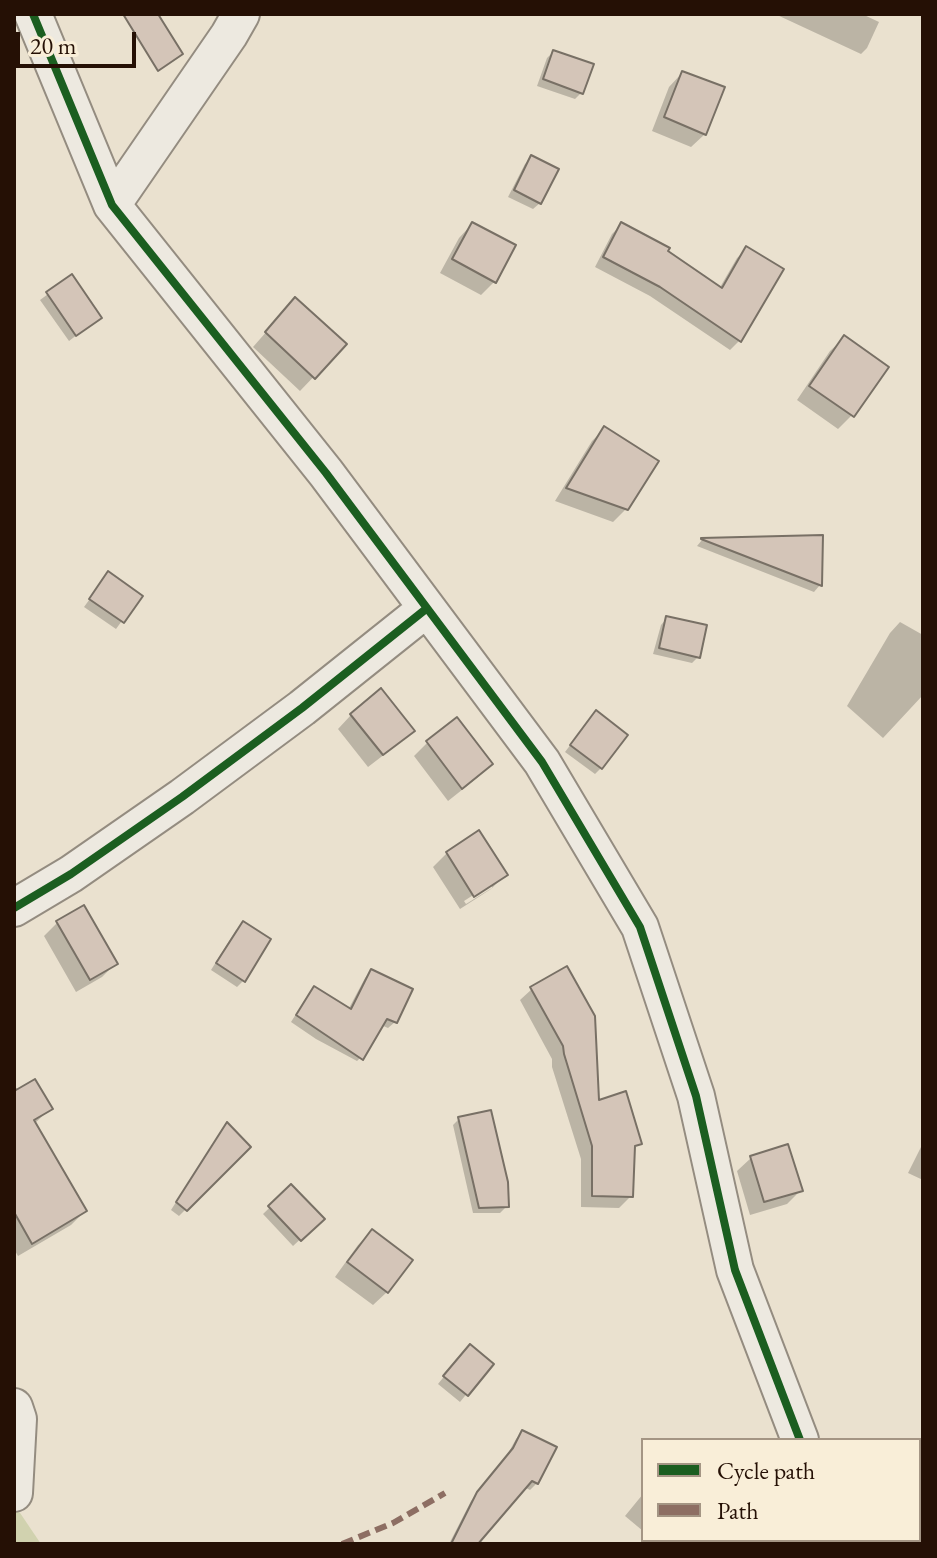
<!DOCTYPE html>
<style>
body{margin:0}
#map{position:relative;width:937px;height:1558px;overflow:hidden;background:#eae1cf;font-family:"EB Garamond",serif}
canvas{display:block}
.frame{position:absolute;inset:0;border:16px solid #251005;pointer-events:none}
.legend{position:absolute;left:641px;top:1438px;width:280px;height:104px;box-sizing:border-box;background:#f9eed8;border:2px solid #a49584;margin:0;padding:10px 14px;list-style:none;font-size:24px;color:#251005}
.legend li{display:flex;align-items:center;gap:16px;height:40px}
.legend b{width:40px;border:2px solid #a49584}
.scale{position:absolute;left:16px;top:32px;width:120px;height:36px;box-sizing:border-box;border:4px solid #251005;border-top:0;padding-left:10px;font-size:24px;line-height:28px;white-space:nowrap;color:#251005;-webkit-text-stroke:6px #f9eed8;paint-order:stroke}
</style>
<div id="map">
<canvas width="937" height="1558"></canvas>
<div class="frame"></div>
<ul class="legend">
<li><b style="height:10px;background:#1b5e20"></b>Cycle path</li>
<li><b style="height:10px;background:#8d6e63"></b>Path</li>
</ul>
<div class="scale">20 m</div>
</div>
<script>
const ctx = document.querySelector('canvas').getContext('2d');
ctx.lineJoin = 'round';
function fill(path, color) { ctx.fillStyle = color; ctx.fill(path, 'evenodd'); }
const toPath = rows => new Path2D(rows.map(r => 'M' + r).join(''));
function stroke(path, color, width, dash) { ctx.strokeStyle = color; ctx.lineWidth = width; ctx.lineCap = dash ? 'butt' : 'round'; ctx.setLineDash(dash || []); ctx.stroke(path); }
const green = toPath([
 [14,1504,41,1544,14,1544]
]);
const shadow = toPath([
 [775,14,862,14,879,22,867,48,861,54],
 [553,52,582,92,575,99,537,86,547,58],
 [682,73,705,134,691,147,652,131,669,87],
 [532,157,540,203,533,209,508,197,525,164],
 [472,224,494,282,481,295,440,273,459,238],
 [622,224,666,251,719,289,737,258,747,249,739,341,730,350,650,296,595,267,612,234],
 [71,277,99,318,69,341,40,300],
 [282,314,344,345,300,391,253,347],
 [844,338,852,415,838,429,797,400,830,351],
 [605,428,626,509,613,522,555,501,592,441],
 [821,537,820,585,814,592,697,546,702,540],
 [108,574,140,596,116,629,84,607],
 [667,618,698,657,692,663,653,654,661,625],
 [900,622,923,635,923,695,883,738,847,706,890,633],
 [351,715,412,731,398,744,368,767,338,729],
 [590,719,601,768,595,774,565,752],
 [427,743,491,764,477,778,448,801,414,756],
 [479,833,505,875,491,889,460,909,433,867,447,853],
 [492,883,492,888,466,904,464,901],
 [57,923,115,964,102,977,76,992,44,936],
 [243,924,243,981,237,987,211,970,236,930],
 [371,971,395,1022,388,1028,381,1025,363,1055,357,1061,316,1039,291,1022,308,995,314,989,348,1010,365,978],
 [532,989,597,1102,639,1143,632,1150,631,1196,619,1208,581,1207,581,1159,552,1067,552,1059,520,1000],
 [14,1093,50,1109,34,1124,85,1211,71,1225,18,1256,14,1249],
 [459,1119,507,1206,500,1213,473,1213,453,1125],
 [227,1125,248,1147,179,1216,171,1210,221,1131],
 [923,1143,923,1180,908,1173],
 [751,1158,801,1190,787,1204,750,1215,737,1171],
 [291,1187,322,1219,293,1246,263,1214],
 [372,1231,387,1292,373,1305,335,1277,358,1245],
 [463,1353,491,1364,460,1402,438,1384],
 [522,1432,537,1483,530,1490,524,1487,476,1544,449,1544,471,1501,506,1457,516,1439],
 [643,1494,643,1531,625,1516]
]);
const building = toPath([
 [123,14,158,14,183,54,158,71,123,14],
 [553,50,594,64,583,94,543,79,553,50],
 [682,71,725,87,706,135,664,117,682,71],
 [531,155,559,169,541,204,514,190,531,155],
 [472,222,516,245,496,283,452,259,472,222],
 [621,222,670,248,668,251,722,288,746,246,784,269,741,342,660,287,603,257,621,222],
 [72,274,102,318,76,336,46,292,72,274],
 [295,297,347,344,315,379,265,332,295,297],
 [844,335,889,367,854,417,809,386,844,335],
 [604,426,659,461,628,510,566,488,604,426],
 [823,535,822,586,701,539,701,538,823,535],
 [108,571,143,596,124,623,89,599,108,571],
 [666,616,707,625,700,658,659,648,666,616],
 [381,688,415,731,383,755,350,714,381,688],
 [596,710,628,735,602,769,570,745,596,710],
 [457,717,493,764,462,789,426,741,457,717],
 [479,830,508,875,474,897,446,852,479,830],
 [84,905,118,964,90,980,56,921,84,905],
 [243,921,271,939,245,982,216,963,243,921],
 [567,966,595,1016,599,1100,626,1091,642,1144,635,1146,633,1197,592,1196,592,1146,564,1054,563,1046,530,987,567,966],
 [371,969,413,989,397,1023,387,1019,363,1060,296,1015,314,986,351,1009,371,969],
 [35,1079,53,1109,34,1120,87,1211,32,1244,14,1212,14,1086,16,1090,35,1079],
 [491,1110,508,1182,509,1207,479,1208,458,1117,491,1110],
 [227,1122,251,1147,187,1211,176,1202,227,1122],
 [788,1144,803,1191,764,1202,750,1156,788,1144],
 [291,1184,325,1219,301,1241,268,1206,291,1184],
 [372,1229,413,1260,388,1293,347,1262,372,1229],
 [470,1344,494,1364,468,1396,443,1376,470,1344],
 [522,1430,557,1447,538,1484,532,1481,478,1544,451,1544,477,1492,513,1448,522,1430]
]);
const street = toPath([
 [33,14,112,205,326,473,542,762,640,927,696,1096,735,1270,800,1440],
 [112,205,229,35,241,14],
 [14,908,71,874,182,797,302,708,426,609],
 [14,1407,18,1419,14,1493],
 [855,1540,857,1544]
]);
const quiet = toPath([
 [342,1544,393,1523,445,1493]
]);
const cycleway = toPath([
 [33,14,112,205,326,473,542,762,640,927,696,1096,735,1270,800,1440],
 [14,908,71,874,182,797,302,708,426,609]
]);
fill(green, '#d1d2af');
fill(shadow, '#0003');
fill(building, '#d4c5b8');
stroke(building, '#787065', 2);
stroke(street, '#948c80', 40);
stroke(street, '#ede9e0', 36);
stroke(quiet, '#8d6e63', 6, [12, 6]);
stroke(cycleway, '#1b5e20', 8);
</script>
